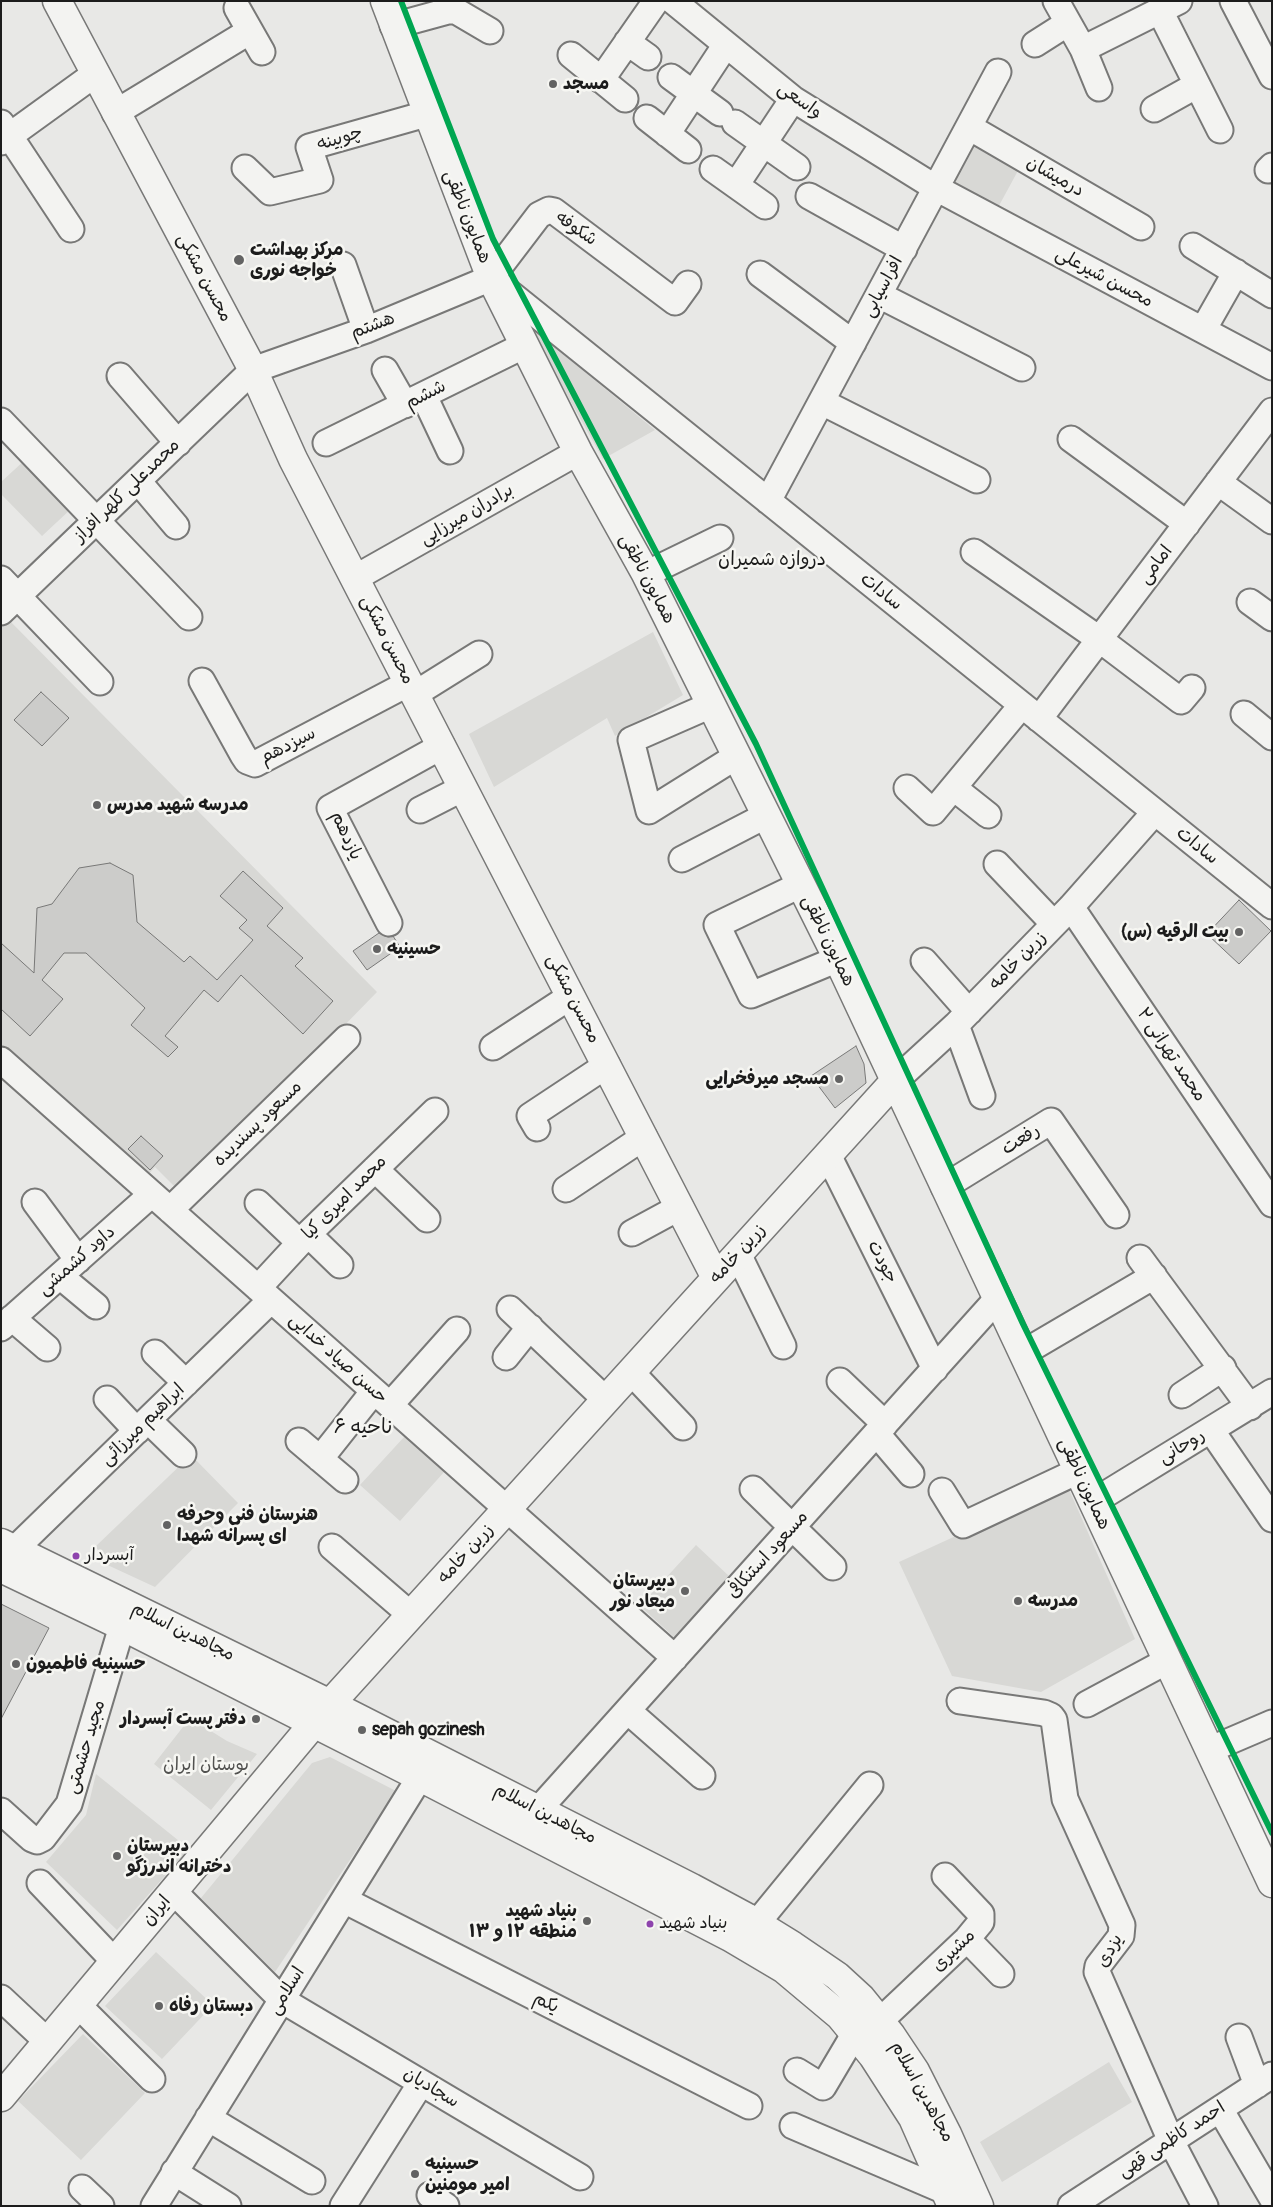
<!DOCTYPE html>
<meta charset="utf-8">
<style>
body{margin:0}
#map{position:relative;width:1273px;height:2207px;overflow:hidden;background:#e8e8e6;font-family:Pangolin,sans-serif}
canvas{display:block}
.frame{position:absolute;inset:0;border:2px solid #1c1c1c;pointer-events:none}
</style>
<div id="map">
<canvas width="1273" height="2207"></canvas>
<div class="frame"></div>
</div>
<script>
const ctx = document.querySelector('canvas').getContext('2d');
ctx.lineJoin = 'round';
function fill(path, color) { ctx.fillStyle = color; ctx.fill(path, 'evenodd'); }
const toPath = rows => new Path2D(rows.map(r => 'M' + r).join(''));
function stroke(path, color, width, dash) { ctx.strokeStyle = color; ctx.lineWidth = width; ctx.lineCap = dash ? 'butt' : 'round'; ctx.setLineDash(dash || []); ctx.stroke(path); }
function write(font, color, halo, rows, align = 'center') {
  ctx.font = font + ' Pangolin,"Playpen Sans Arabic",sans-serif'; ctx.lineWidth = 5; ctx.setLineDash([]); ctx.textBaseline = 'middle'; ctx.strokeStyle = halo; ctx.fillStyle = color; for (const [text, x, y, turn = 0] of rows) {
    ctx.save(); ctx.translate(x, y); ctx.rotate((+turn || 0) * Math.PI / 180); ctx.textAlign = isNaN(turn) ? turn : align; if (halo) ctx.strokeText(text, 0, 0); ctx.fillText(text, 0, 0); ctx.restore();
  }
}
const built = toPath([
 [976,143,1020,167,995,213,951,189],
 [527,324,655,430,603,459],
 [26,459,72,508,42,536,1,494,1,482],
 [4,615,377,992,181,1193,155,1167,147,1176,1,1049,1,618],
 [653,632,683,695,615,736,607,718,494,787,469,734],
 [405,1436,445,1471,400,1521,360,1485],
 [191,1455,238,1503,155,1587,101,1562,106,1556,95,1547],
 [1067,1485,1135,1639,1041,1692,952,1676,899,1562],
 [696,1545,730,1577,674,1637,640,1606],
 [190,1718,227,1741,257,1754,211,1810,154,1764],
 [330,1757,396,1791,275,1972,201,1898,312,1763],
 [96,1774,189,1849,117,1930,46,1862,86,1815],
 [156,1952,213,2005,162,2059,105,2006],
 [83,2034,145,2093,81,2160,18,2101],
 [1109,2062,1132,2102,1002,2182,980,2142]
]);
const building = toPath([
 [41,692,69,718,42,746,14,720,41,692],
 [110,863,133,875,137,922,184,962,190,956,217,980,253,940,239,928,247,920,220,896,243,871,283,908,267,926,303,958,295,966,333,1001,303,1034,241,975,218,1002,204,990,165,1036,178,1047,168,1057,131,1025,145,1008,86,953,64,953,42,980,63,999,30,1036,1,1009,1,943,34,973,37,908,52,904,79,868,110,863],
 [1239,900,1271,931,1239,964,1207,934,1239,900],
 [379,933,388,937,393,936,400,947,367,970,353,951,379,933],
 [856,1046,864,1064,866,1083,835,1108,811,1076,856,1046],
 [141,1136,163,1156,150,1170,128,1149,141,1136],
 [1,1604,49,1628,1,1719,1,1604]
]);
const minor = toPath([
 [673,1,793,99,936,188,1272,367],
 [1056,1,1083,49,1099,88],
 [1233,1,1272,76],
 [237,8,262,52],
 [1160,11,1220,130],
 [393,26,448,11,456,11,490,31],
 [627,42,648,57],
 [1035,44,1068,23],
 [1083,49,1179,1],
 [571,55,625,99],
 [671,77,720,113],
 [601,80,656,1],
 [1154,109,1197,85],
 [115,113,250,31],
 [647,118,688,150],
 [1,123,71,229],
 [735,123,797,167],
 [969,127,1141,227],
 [667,134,725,46],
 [1,142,95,74],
 [245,168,270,192,320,180,309,147,426,114],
 [713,169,765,206],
 [1268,170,1272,166],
 [736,185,793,99],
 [809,196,904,249],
 [1193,246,1272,295],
 [343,265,366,330],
 [760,274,853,343],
 [491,278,1272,906],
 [491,278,539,215,549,210,554,211,675,302,688,284],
 [879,295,1022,368],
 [1203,330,1236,272],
 [385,370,405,405],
 [120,376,178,443],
 [424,396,450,451],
 [822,402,977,480],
 [1,421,189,617],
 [1071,439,1187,524],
 [326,443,525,345],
 [138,481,176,526],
 [1218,482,1272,521],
 [768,501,998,72],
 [974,552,1099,639,1181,701,1192,688],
 [646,574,720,538],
 [355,578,578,452],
 [1,579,100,682],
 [1250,602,1272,618],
 [1,612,253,370,366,330,491,278],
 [202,681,243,755,247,761,255,764,409,683],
 [415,694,479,654],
 [711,705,631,740,649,811,737,756],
 [1244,714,1272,737],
 [1039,719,1272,411],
 [907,788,933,812,1022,705],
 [954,788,988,815],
 [420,810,463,788],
 [682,859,765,816],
 [997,864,1054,924],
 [800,885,717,925,751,995,838,959],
 [1071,907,1272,1204],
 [389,923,330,808,442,746],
 [924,961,969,1012],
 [956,1025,982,1096],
 [493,1047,571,996],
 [1,1060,675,1658],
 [895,1081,956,1025,1071,907,1155,812],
 [537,1128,530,1116,607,1065],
 [828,1155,935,1369],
 [375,1169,427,1219],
 [944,1187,1051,1121,1116,1215],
 [566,1189,644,1137],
 [35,1202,78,1260],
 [258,1203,300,1243],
 [170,1210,347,1038],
 [632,1233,680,1207],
 [308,1234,340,1265],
 [738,1254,783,1346],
 [1140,1258,1250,1407],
 [60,1276,96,1306],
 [258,1288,308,1234,435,1111],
 [510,1309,606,1400],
 [12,1318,47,1348],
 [1,1328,152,1194],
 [155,1353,186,1383],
 [1023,1353,1154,1276],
 [506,1357,530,1327],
 [631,1372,683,1427],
 [840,1381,885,1424],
 [1182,1395,1223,1368],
 [107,1399,137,1431],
 [390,1405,457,1330],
 [148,1420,183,1454],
 [1211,1430,1272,1519],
 [877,1434,911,1474],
 [299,1441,345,1480],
 [320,1459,374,1391],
 [753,1489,833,1567],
 [942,1491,963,1525,1078,1471],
 [1093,1502,1272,1392],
 [332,1547,411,1615],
 [15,1549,271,1300],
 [960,1701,1044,1713,1051,1716,1054,1720,1065,1799,1122,1925,1121,1936,1098,1966,1097,1972,1171,2141,1205,2206],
 [1087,1704,1167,1661],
 [628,1711,702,1776],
 [1209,1750,1272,1723],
 [538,1810,997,1299],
 [1,1811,32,1839,37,1841,43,1838,69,1804,122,1626],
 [40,1883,115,1962],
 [174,1892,282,2000,580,2177],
 [344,1900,749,2106],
 [757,1923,870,1785],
 [967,1939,1001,1974],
 [1,1998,48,2042],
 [78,2005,152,2079],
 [880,2021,967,1939,981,1922,981,1914,945,1876],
 [1239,2037,1257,2085],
 [797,2071,823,2087,855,2033],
 [1220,2109,1272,2198],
 [208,2118,312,2181],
 [793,2126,945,2191],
 [174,2172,228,2206],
 [82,2188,101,2206],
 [430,2195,446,2206],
 [154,2206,420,1777],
 [343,2206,421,2083],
 [1071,2206,1272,2075]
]);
const major = toPath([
 [57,1,253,370,293,459,716,1278],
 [385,1,491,278,578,452,646,574,838,959,1272,1883],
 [1,1543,330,1704,692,1888,746,1917,793,1946,837,1976,861,1998,891,2035,915,2071,947,2134,979,2206],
 [1,1568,122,1626,420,1777,730,1937,784,1969,840,2016,873,2056,913,2118,952,2206],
 [1,2097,330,1704,895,1081]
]);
const metro1 = toPath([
 [401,1,493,239,756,744,1023,1324,1272,1833]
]);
const markers = [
 [553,84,5,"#636363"],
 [239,260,6,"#636363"],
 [97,805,5,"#636363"],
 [1239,932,5,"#636363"],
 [377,949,5,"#636363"],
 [839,1079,5,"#636363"],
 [167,1525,5,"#636363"],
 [76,1556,4.5,"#8e44ad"],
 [685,1591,5,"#636363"],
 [1018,1601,5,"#636363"],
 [16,1664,5,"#636363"],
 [256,1719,5,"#636363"],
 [362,1730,5,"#636363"],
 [117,1856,5,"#636363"],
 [587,1921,5,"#636363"],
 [650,1924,4.5,"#8e44ad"],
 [159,2006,5,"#636363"],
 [415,2174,5,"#636363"]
];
const busNames = [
 ["آبسردار",85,1556],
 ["بنیاد شهید",659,1924]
];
const poiNames = [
 ["مسجد",563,84],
 ["مرکز بهداشت",250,250],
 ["خواجه نوری",250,271],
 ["مدرسه شهید مدرس",107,805],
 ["بیت الرقیه (س)",1229,932,"right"],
 ["حسینیه",387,949],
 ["مسجد میرفخرایی",829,1079,"right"],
 ["هنرستان فنی وحرفه",177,1515],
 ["ای پسرانه شهدا",177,1536],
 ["دبیرستان",675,1581,"right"],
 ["میعاد نور",675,1602,"right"],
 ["مدرسه",1028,1601],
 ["حسینیه فاطمیون",26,1664],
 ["دفتر پست آبسردار",246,1719,"right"],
 ["sepah gozinesh",372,1730],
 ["دبیرستان",127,1846],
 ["دخترانه اندرزگو",127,1867],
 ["بنیاد شهید",577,1911,"right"],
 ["منطقه ۱۲ و ۱۳",577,1932,"right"],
 ["دبستان رفاه",169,2006],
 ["حسینیه",425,2164],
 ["امیر مومنین",425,2185]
];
const streetNames = [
 ["واسعی",800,101,35],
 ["چوبینه",340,139,-17],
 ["درمیشان",1055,177,30],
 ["همایون ناطقی",467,217,68],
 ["شکوفه",576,229,35],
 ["محسن مشکی",204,278,62],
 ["محسن شیرعلی",1104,278,28],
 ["افراسیابی",883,287,-62],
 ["هشتم",373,326,-21],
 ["ششم",426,395,-27],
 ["محمدعلی کلهر افراز",127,491,-44],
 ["برادران میرزایی",467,515,-30],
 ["امامی",1156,565,-53],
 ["همایون ناطقی",647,579,62],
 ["سادات",881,592,39],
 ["محسن مشکی",387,640,63],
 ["سیزدهم",288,746,-27],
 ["یازدهم",346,836,66],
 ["سادات",1197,846,39],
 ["همایون ناطقی",828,941,64],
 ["زرین خامه",1018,961,-46],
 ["محسن مشکی",573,999,63],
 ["محمد تهرانی ۲",1171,1055,56],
 ["مسعود پسندیده",258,1124,-44],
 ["رفعت",1021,1140,-32],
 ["محمد امیری کیا",345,1198,-45],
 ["زرین خامه",738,1254,-48],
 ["داود کشمشی",77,1261,-41],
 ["جودت",882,1262,63],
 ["حسن صیاد خدایی",338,1359,42],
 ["ابراهیم میرزائی",143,1425,-44],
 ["روحانی",1182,1447,-31],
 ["همایون ناطقی",1084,1484,65],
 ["زرین خامه",466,1554,-48],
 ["مسعود استنکافی",768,1555,-48],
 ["مجاهدین اسلام",183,1632,26],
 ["مجید حشمتی",86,1747,-73],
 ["مجاهدین اسلام",545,1814,27],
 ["ایران",157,1911,-50],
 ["مشیری",954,1951,-44],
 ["یزدی",1110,1951,-61],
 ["اسلامی",287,1991,-58],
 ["یکم",546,2003,27],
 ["سجادیان",431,2088,31],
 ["مجاهدین اسلام",922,2092,61],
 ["احمد کاظمی قهی",1172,2140,-33]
];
const parkNames = [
 ["بوستان ایران",206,1765]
];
const neighbourhoodNames = [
 ["دروازه شمیران",772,560]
];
const quarterNames = [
 ["ناحیه ۶",363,1428]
];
fill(built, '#d8d8d5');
fill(building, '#ccccca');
stroke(building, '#787877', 1);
stroke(minor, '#787877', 29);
stroke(major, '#787877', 31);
stroke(minor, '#f3f3f1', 25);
stroke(major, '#f3f3f1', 28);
stroke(metro1, '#00a651', 6);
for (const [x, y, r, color] of markers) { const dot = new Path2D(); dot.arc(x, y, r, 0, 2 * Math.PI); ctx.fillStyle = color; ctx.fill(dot); stroke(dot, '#f6f6f2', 2); }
write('17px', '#1c1c1c', '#f6f6f2', busNames, 'left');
write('bold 18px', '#1c1c1c', '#f6f6f2', poiNames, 'left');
write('18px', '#1c1c1c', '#f6f6f2', streetNames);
write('18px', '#51514f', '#f6f6f2', parkNames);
write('19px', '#1c1c1c', '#f6f6f2', neighbourhoodNames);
write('20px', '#1c1c1c', '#f6f6f2', quarterNames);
</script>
